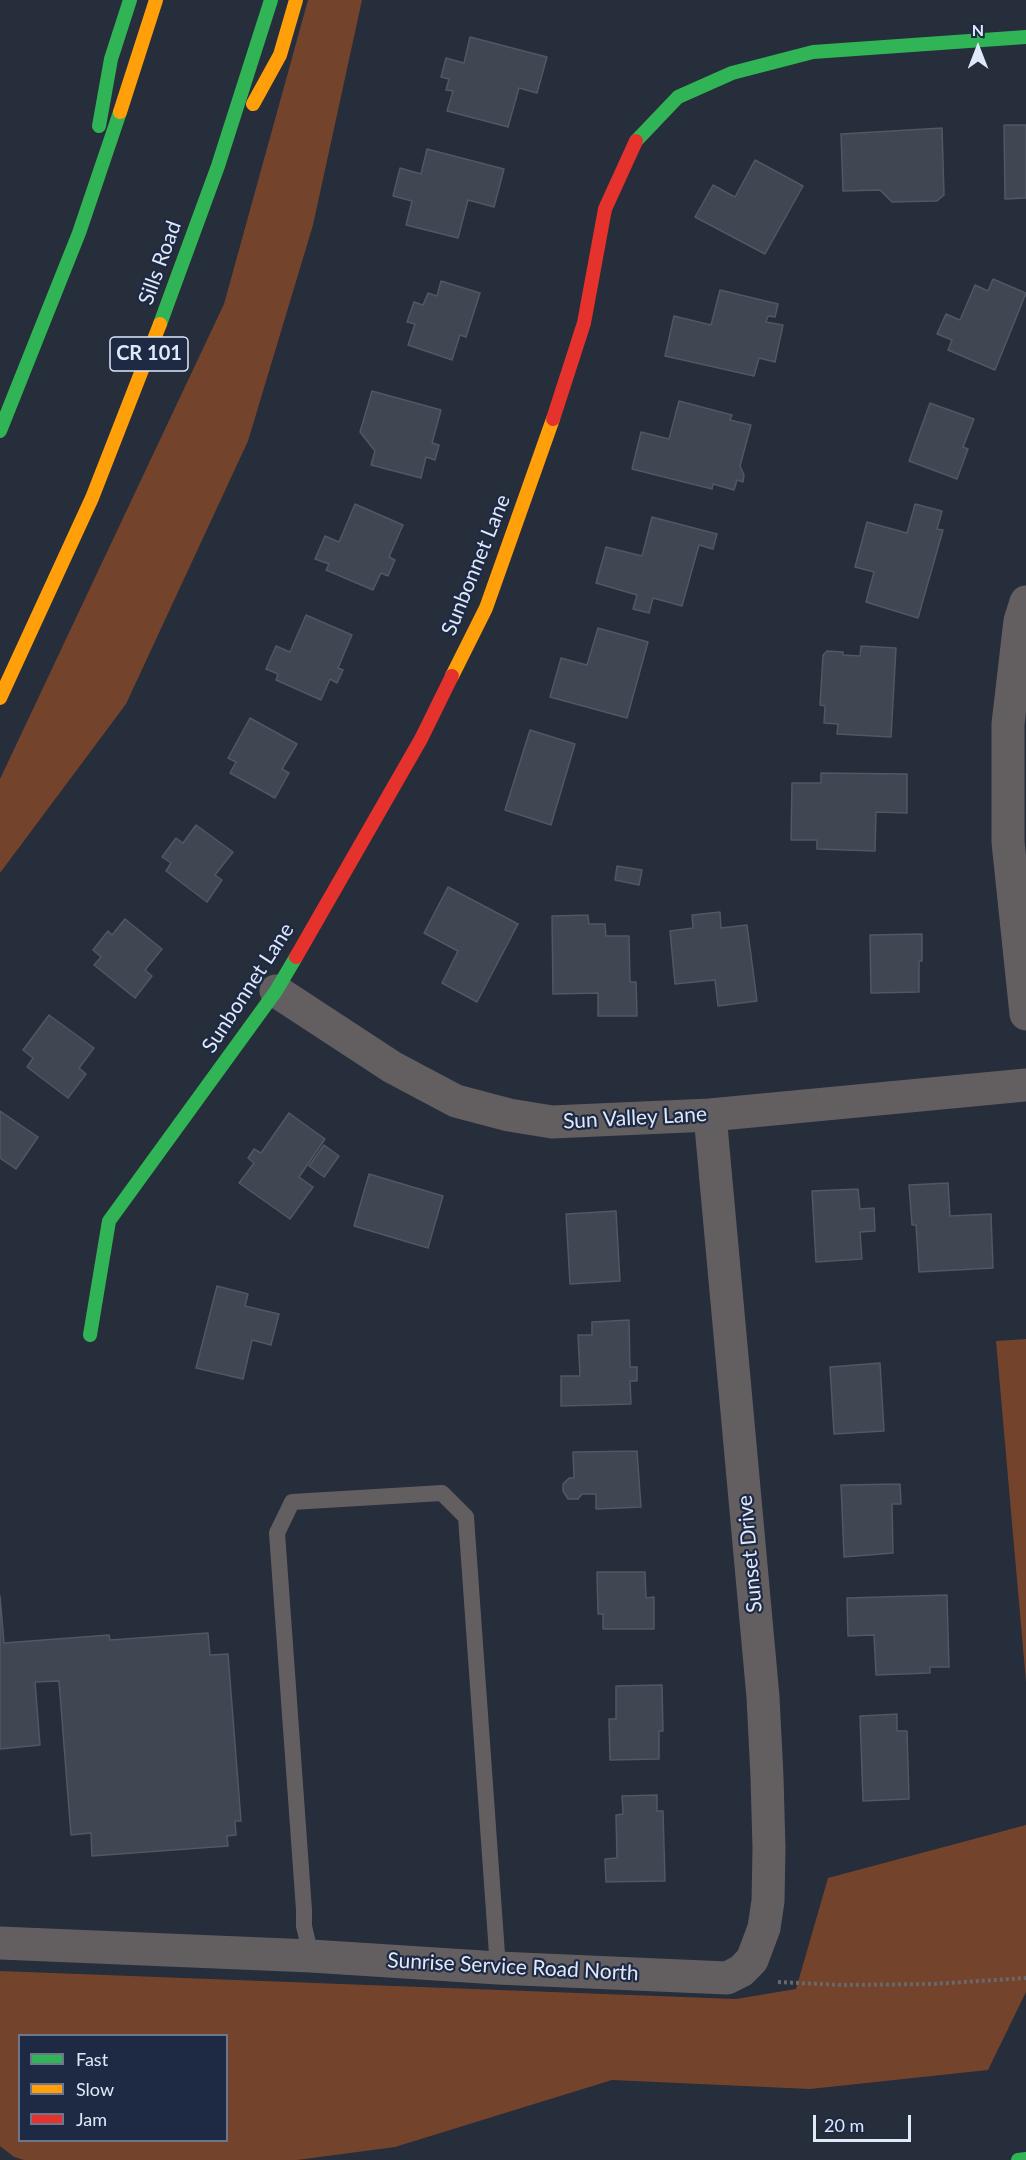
<!DOCTYPE html>
<style>
body{margin:0}
#map{position:relative;width:1026px;height:2160px;overflow:hidden;background:#262d3b;font-family:Lato,sans-serif}
canvas{display:block}
.legend{position:absolute;left:18px;top:2034px;width:210px;height:108px;box-sizing:border-box;background:#1e2a43;border:2px solid #6c768c;margin:0;padding:8px 10px;list-style:none;font-size:18px;color:#e0e9fa}
.legend li{display:flex;align-items:center;gap:12px;height:30px}
.legend b{width:30px;border:2px solid #6c768c}
.north{position:absolute;left:948px;top:18px;width:60px;height:60px;-webkit-text-stroke:4px #1e2a43;paint-order:stroke;rotate:0deg;font-size:16px;font-weight:700;line-height:24px;text-align:center;color:#e0e9fa}
.north::after{content:'';display:block;margin:auto;width:21px;height:27px;background:#e0e9fa;clip-path:polygon(50% 0,100% 100%,50% 72%,0 100%)}
.scale{position:absolute;left:813px;top:2115px;width:98px;height:27px;box-sizing:border-box;border:3px solid #e0e9fa;border-top:0;padding-left:8px;font-size:18px;line-height:21px;white-space:nowrap;color:#e0e9fa;-webkit-text-stroke:4px #1e2a43;paint-order:stroke}
</style>
<div id="map">
<canvas width="1026" height="2160"></canvas>
<ul class="legend">
<li><b style="height:8px;background:#30b455"></b>Fast</li>
<li><b style="height:8px;background:#ff9f0a"></b>Slow</li>
<li><b style="height:8px;background:#e5322d"></b>Jam</li>
</ul>
<div class="north">N</div>
<div class="scale">20 m</div>
</div>
<script>
const ctx = document.querySelector('canvas').getContext('2d');
ctx.lineJoin = 'round';
function fill(path, color) { ctx.fillStyle = color; ctx.fill(path, 'evenodd'); }
const toPath = rows => new Path2D(rows.map(r => 'M' + r).join(''));
function stroke(path, color, width, dash) { ctx.strokeStyle = color; ctx.lineWidth = width; ctx.lineCap = dash ? 'butt' : 'round'; ctx.setLineDash(dash || []); ctx.stroke(path); }
function write(font, color, halo, rows, align = 'center') {
  ctx.font = font + ' Lato,sans-serif'; ctx.lineWidth = 4.5; ctx.setLineDash([]); ctx.textBaseline = 'middle'; ctx.strokeStyle = halo; ctx.fillStyle = color; for (const [text, x, y, turn = 0] of rows) {
    ctx.save(); ctx.translate(x, y); ctx.rotate((+turn || 0) * Math.PI / 180); ctx.textAlign = isNaN(turn) ? turn : align; if (halo) ctx.strokeText(text, 0, 0); ctx.fillText(text, 0, 0); ctx.restore();
  }
}
const forest = toPath([
 [308,0,362,0,313,225,248,441,126,704,0,873,0,779,224,304],
 [1026,1339,1026,1682,996,1341],
 [1026,1825,1026,1992,988,2070,810,2089,612,2080,395,2147,297,2160,24,2160,14,2157,0,2146,0,1971,736,1999,796,1989,828,1878],
 [20,2036,226,2036,226,2140,20,2140]
]);
const building = toPath([
 [470,37,547,57,537,93,519,88,508,127,447,111,453,91,446,90,449,79,441,77,446,58,464,63,470,37],
 [1004,125,1026,125,1026,198,1005,199,1004,125],
 [942,128,944,195,937,201,892,202,880,190,843,191,841,134,942,128],
 [427,149,504,169,494,207,468,200,458,238,406,225,412,201,393,196,400,168,421,174,427,149],
 [755,160,803,186,765,254,695,217,713,185,735,197,755,160],
 [993,279,1026,293,995,370,948,350,952,340,937,334,946,314,960,320,975,285,988,291,993,279],
 [441,281,480,293,466,337,460,335,452,360,408,345,415,324,407,322,414,302,423,305,428,293,437,296,441,281],
 [720,290,778,304,775,317,768,316,766,322,783,325,775,362,759,358,754,376,665,356,674,316,711,325,720,290],
 [372,391,441,410,432,443,439,445,435,460,426,457,421,478,371,465,375,451,360,432,372,391],
 [679,401,732,415,730,420,751,425,740,466,744,475,743,482,737,480,734,490,713,484,712,489,632,469,641,432,669,439,679,401],
 [930,403,974,419,963,447,968,449,957,479,909,461,930,403],
 [355,504,403,525,389,557,395,560,388,576,381,573,373,590,326,570,329,564,315,559,325,536,339,542,355,504],
 [915,504,942,511,937,529,943,530,918,618,866,602,874,572,855,567,867,522,907,533,915,504],
 [652,517,717,534,713,549,699,545,682,606,653,598,649,613,633,609,637,595,596,583,606,547,642,556,652,517],
 [306,615,352,635,338,668,343,670,337,683,330,679,321,700,276,680,278,674,266,669,276,646,290,652,306,615],
 [598,628,648,642,627,718,550,697,561,658,587,665,598,628],
 [861,646,896,648,891,737,837,734,838,724,824,723,825,706,820,705,823,655,827,651,843,652,843,655,860,656,861,646],
 [250,718,297,744,282,769,289,773,275,798,230,773,236,762,228,758,250,718],
 [530,730,575,744,551,825,505,810,530,730],
 [821,773,907,774,907,813,876,812,875,851,817,849,817,840,791,840,792,783,821,783,821,773],
 [196,825,233,852,215,875,222,880,207,902,166,871,171,863,162,857,176,838,183,843,196,825],
 [617,866,642,870,639,885,615,880,617,866],
 [448,887,518,924,477,1002,442,983,458,951,424,933,448,887],
 [720,912,721,928,747,925,757,1001,718,1006,715,980,675,984,670,931,693,928,692,915,720,912],
 [588,915,589,924,605,924,606,936,629,936,630,982,636,982,637,1016,598,1016,598,993,553,994,552,916,588,915],
 [125,919,162,949,145,970,152,976,135,998,94,965,101,957,93,950,108,931,112,935,125,919],
 [922,934,922,961,919,961,919,992,871,993,870,935,922,934],
 [49,1015,94,1048,79,1068,86,1074,68,1098,27,1067,33,1058,23,1050,49,1015],
 [0,1111,38,1137,16,1169,0,1158,0,1111],
 [289,1113,325,1139,299,1177,313,1187,290,1219,239,1183,254,1163,248,1158,254,1149,261,1153,289,1113],
 [324,1145,339,1156,324,1177,309,1166,324,1145],
 [369,1174,443,1196,428,1248,354,1226,369,1174],
 [948,1183,950,1216,991,1214,993,1268,919,1272,916,1225,912,1225,909,1185,948,1183],
 [858,1189,860,1209,874,1208,875,1231,860,1232,862,1259,816,1262,812,1191,858,1189],
 [616,1211,620,1281,570,1284,566,1214,616,1211],
 [217,1286,248,1294,245,1306,279,1314,271,1345,252,1340,243,1379,196,1368,217,1286],
 [629,1320,630,1367,637,1367,637,1381,630,1381,631,1404,561,1406,561,1376,580,1376,578,1335,592,1335,592,1322,629,1320],
 [880,1363,884,1431,834,1434,830,1367,880,1363],
 [637,1451,641,1507,596,1509,596,1494,582,1494,578,1499,568,1499,563,1491,563,1484,569,1478,574,1478,573,1452,637,1451],
 [900,1484,901,1504,892,1504,893,1553,844,1557,841,1485,900,1484],
 [597,1572,645,1572,646,1598,654,1597,654,1629,603,1629,603,1614,598,1614,597,1572],
 [947,1595,949,1667,930,1667,930,1673,876,1675,874,1635,848,1636,847,1598,947,1595],
 [0,1596,4,1643,109,1635,110,1640,208,1633,210,1655,228,1654,241,1821,235,1821,236,1835,227,1836,228,1846,92,1856,91,1833,71,1835,59,1681,35,1682,40,1745,0,1749,0,1596],
 [662,1685,663,1731,659,1731,659,1759,610,1760,609,1719,616,1719,616,1686,662,1685],
 [897,1714,897,1731,907,1731,909,1799,863,1801,860,1716,897,1714],
 [657,1795,657,1811,663,1811,665,1881,606,1882,605,1859,617,1858,616,1815,623,1814,622,1796,657,1795]
]);
const path = toPath([
 [778,1982,841,1985,933,1984,1026,1978]
]);
const lane = toPath([
 [311,1956,304,1926,304,1910,277,1533,292,1502,442,1493,466,1517,498,1968]
]);
const street = toPath([
 [1026,602,1020,621,1008,724,1008,842,1026,1014],
 [276,991,392,1067,456,1101,509,1115,552,1122,710,1115,1026,1085],
 [0,1943,311,1956,498,1968,727,1978,741,1971,752,1960,764,1928,768,1901,769,1848,767,1777,763,1697,710,1115]
]);
const fast = toPath([
 [99,126,111,59,130,0],
 [636,141,678,97,732,73,813,52,1026,37],
 [160,324,218,166,271,0],
 [0,431,79,233,120,112],
 [90,1335,109,1221,276,991,296,957],
 [1018,2160,1026,2159]
]);
const slow = toPath([
 [253,104,280,55,296,0],
 [120,112,156,0],
 [452,676,486,608,553,419],
 [0,698,92,498,160,324]
]);
const jam = toPath([
 [553,419,584,323,605,209,636,141],
 [296,957,421,739,452,676]
]);
const shields = [
 [149,354,78]
];
const shieldNames = [
 ["CR 101",149,354]
];
const streetNames = [
 ["Sills Road",160,263,-70],
 ["Sunbonnet Lane",476,565,-68],
 ["Sunbonnet Lane",248,988,-57],
 ["Sun Valley Lane",635,1118,-3],
 ["Sunset Drive",750,1554,-95],
 ["Sunrise Service Road North",513,1967,3]
];
fill(forest, '#74432c');
fill(building, '#404753');
stroke(building, '#515763', 1.5);
stroke(path, '#68686b', 4, [3, 3]);
stroke(lane, '#635f61', 16);
stroke(street, '#635f61', 33);
stroke(fast, '#30b455', 14);
stroke(slow, '#ff9f0a', 14);
stroke(jam, '#e5322d', 14);
for (const [x, y, w] of shields) { const box = new Path2D(); box.roundRect(x - w / 2, y - 17, w, 34, 4.5); ctx.fillStyle = '#1e2a43'; ctx.fill(box); stroke(box, '#e0e9fa', 1.5); }
write('bold 20px', '#e0e9fa', null, shieldNames);
write('21px', '#e0e9fa', '#1e2a43', streetNames);
</script>
